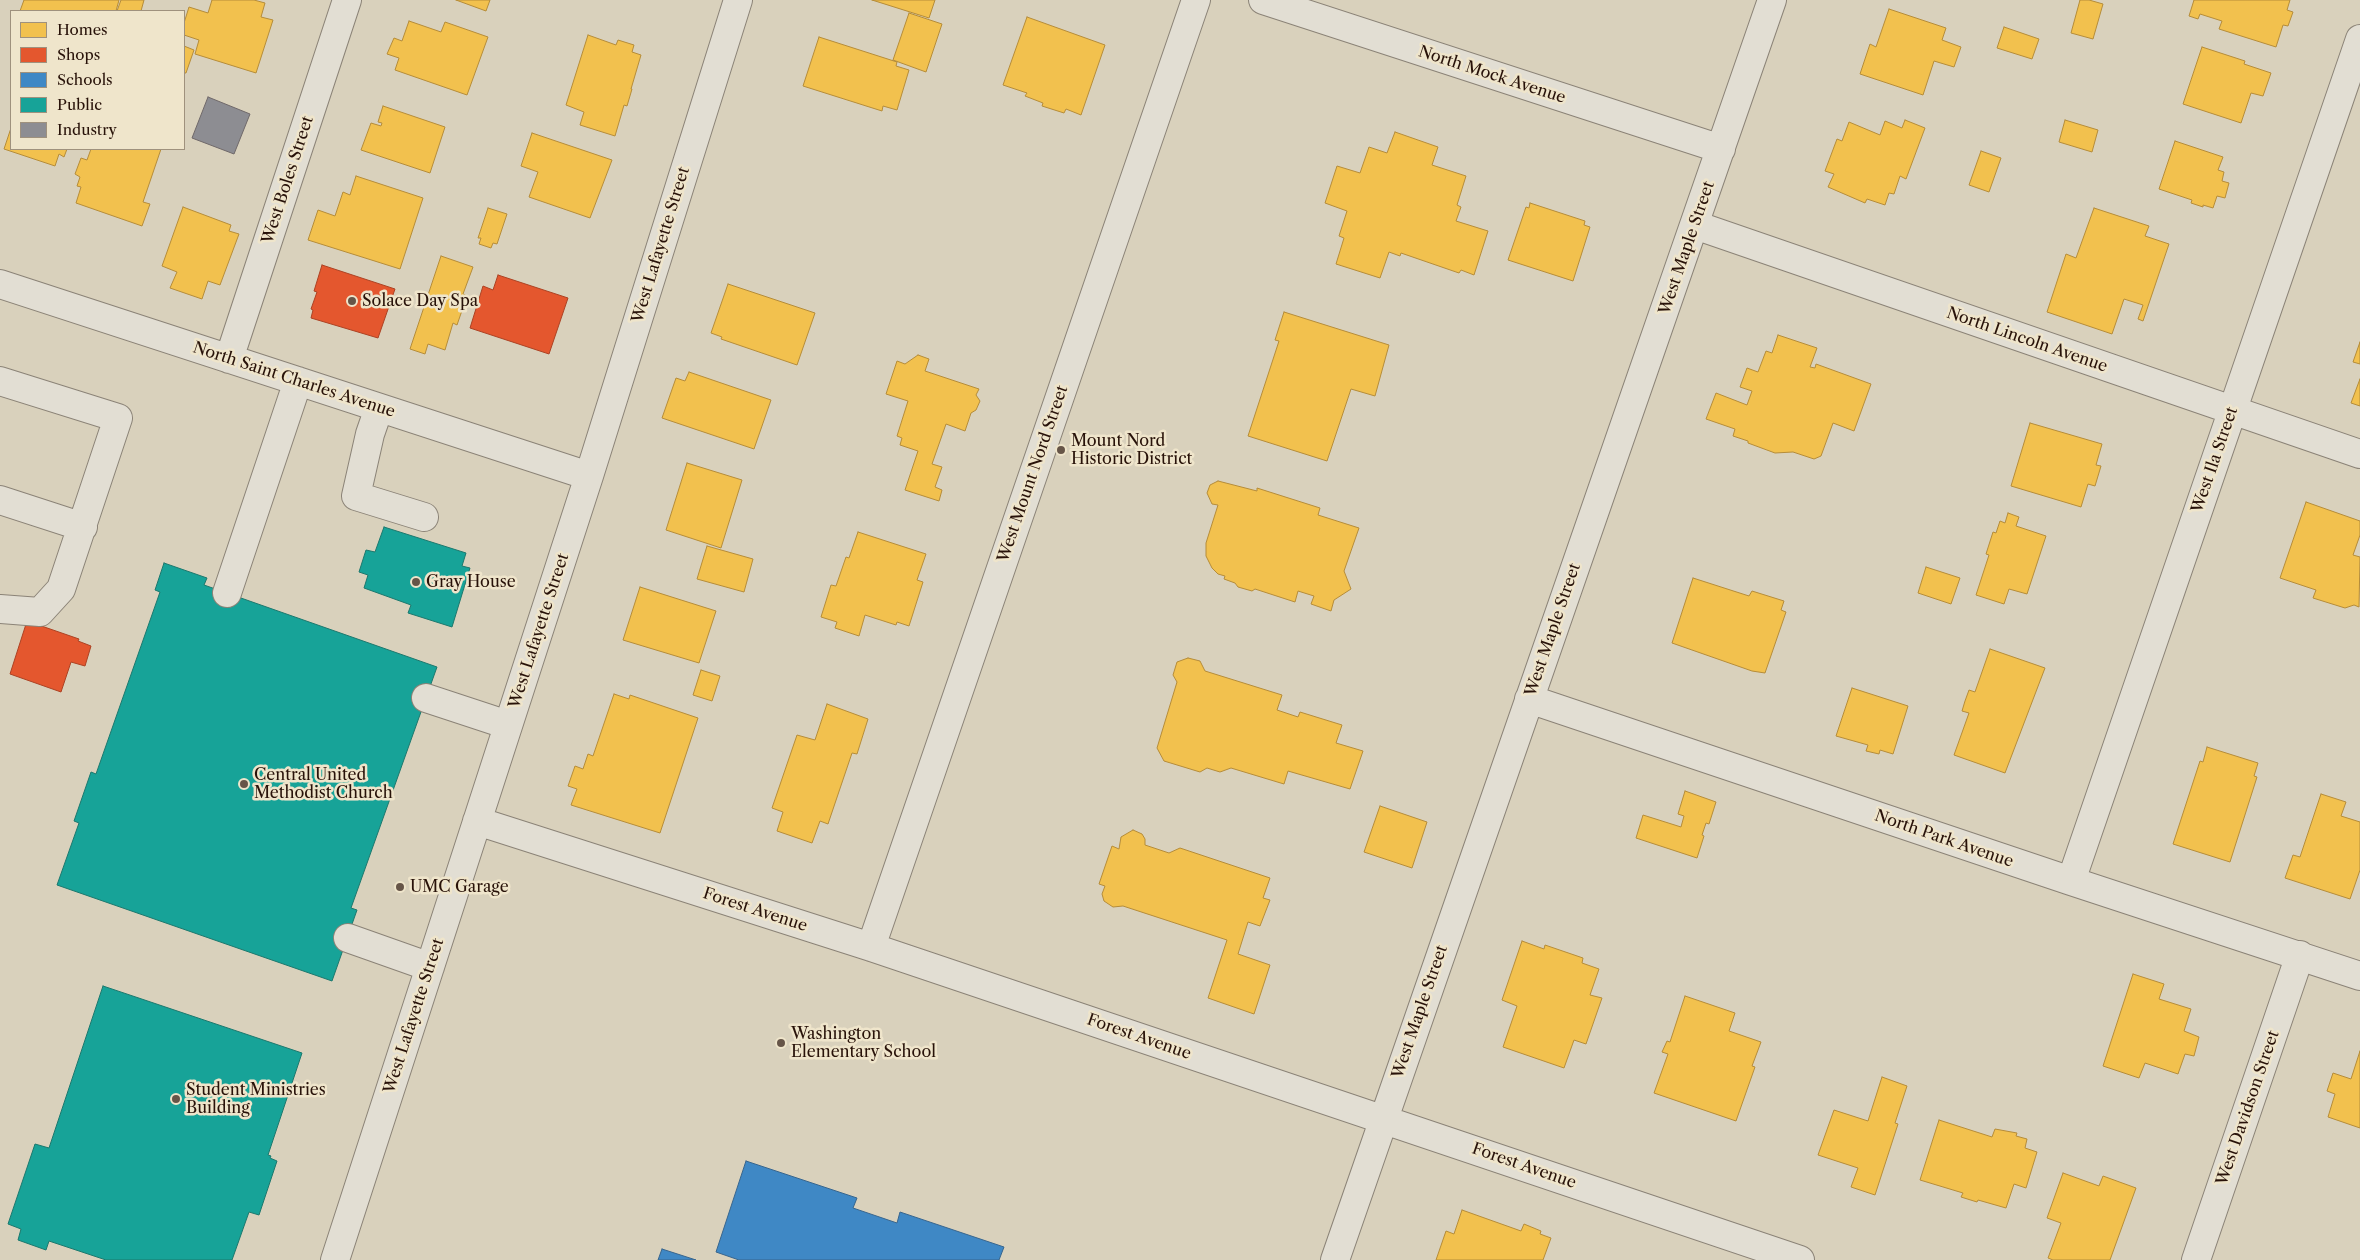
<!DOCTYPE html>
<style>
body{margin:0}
#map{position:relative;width:2360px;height:1260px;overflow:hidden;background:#d9d1bc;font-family:"Libre Caslon Text",serif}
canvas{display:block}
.legend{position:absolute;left:10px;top:10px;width:175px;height:140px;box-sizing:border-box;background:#efe5cb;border:1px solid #9f917d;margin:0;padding:6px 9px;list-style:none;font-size:15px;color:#281209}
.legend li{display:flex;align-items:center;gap:10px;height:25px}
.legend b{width:25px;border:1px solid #9f917d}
</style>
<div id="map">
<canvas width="2360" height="1260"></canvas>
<ul class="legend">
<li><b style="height:14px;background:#f2c14e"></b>Homes</li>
<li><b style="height:14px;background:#e4572e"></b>Shops</li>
<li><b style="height:14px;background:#3f88c5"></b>Schools</li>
<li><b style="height:14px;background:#17a398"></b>Public</li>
<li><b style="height:14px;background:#8d8d92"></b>Industry</li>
</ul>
</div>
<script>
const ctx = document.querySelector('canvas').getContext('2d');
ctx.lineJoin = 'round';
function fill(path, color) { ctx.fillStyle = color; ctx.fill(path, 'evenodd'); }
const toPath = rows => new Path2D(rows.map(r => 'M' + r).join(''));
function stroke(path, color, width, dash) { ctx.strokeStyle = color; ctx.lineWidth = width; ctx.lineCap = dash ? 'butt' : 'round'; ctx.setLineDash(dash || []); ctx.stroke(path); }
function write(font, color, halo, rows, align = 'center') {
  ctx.font = font + ' "Libre Caslon Text",serif'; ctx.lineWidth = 5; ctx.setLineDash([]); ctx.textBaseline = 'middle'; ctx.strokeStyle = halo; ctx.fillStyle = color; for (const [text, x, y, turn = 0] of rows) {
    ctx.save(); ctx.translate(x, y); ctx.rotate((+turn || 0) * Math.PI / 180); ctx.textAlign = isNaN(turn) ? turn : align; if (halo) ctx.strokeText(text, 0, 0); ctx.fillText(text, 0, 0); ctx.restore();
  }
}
const homes = toPath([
 [24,0,119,0,116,11,20,11,24,0],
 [121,0,144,0,141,11,117,11,121,0],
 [212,0,254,0,265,3,261,17,273,20,256,73,195,54,199,40,184,35,184,23,189,7,208,13,212,0],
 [456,0,490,0,486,11,456,0],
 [872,0,935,0,929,18,872,0],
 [2080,0,2089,0,2103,4,2093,39,2071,33,2080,0],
 [2194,0,2290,0,2287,10,2293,12,2288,26,2283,25,2276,47,2219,29,2222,21,2200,14,2198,19,2189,16,2194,0],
 [1889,9,1946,28,1942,40,1961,47,1954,67,1934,61,1923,95,1860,74,1870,44,1876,47,1889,9],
 [909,13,942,24,926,72,893,60,909,13],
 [1027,17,1105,45,1081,115,1066,109,1064,113,1042,106,1043,103,1025,96,1027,93,1003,85,1027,17],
 [409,21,441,32,445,22,488,37,467,95,395,70,399,58,387,54,394,38,402,41,409,21],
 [2004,27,2039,39,2032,59,1997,48,2004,27],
 [588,35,616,45,618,40,634,45,632,52,641,55,631,89,632,89,627,106,624,105,615,136,580,125,584,112,566,105,588,35],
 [819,37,897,62,896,66,909,70,897,110,883,106,882,111,803,86,819,37],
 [184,46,194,50,186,73,184,73,184,46],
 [2202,47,2245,61,2244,64,2271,73,2263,96,2251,93,2241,123,2183,104,2202,47],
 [383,106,445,127,430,173,361,150,371,123,381,126,382,123,378,122,383,106],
 [1905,120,1925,128,1906,179,1900,176,1894,194,1889,193,1885,205,1867,199,1865,203,1828,187,1834,174,1825,171,1837,139,1842,141,1849,122,1880,135,1885,121,1902,128,1905,120],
 [2065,120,2098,130,2092,152,2059,142,2065,120],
 [11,128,11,149,67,149,64,157,59,154,55,166,4,149,11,128],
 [1395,132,1438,147,1432,165,1466,176,1457,205,1461,207,1456,221,1488,231,1474,275,1461,270,1459,273,1401,253,1400,256,1389,252,1380,278,1336,264,1344,238,1339,236,1347,211,1325,203,1337,166,1360,173,1369,147,1387,153,1395,132],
 [532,133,612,160,590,218,529,197,538,172,521,166,532,133],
 [2175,141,2223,157,2218,170,2224,172,2222,181,2229,183,2225,198,2217,196,2213,208,2203,205,2203,207,2191,203,2192,200,2159,189,2175,141],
 [91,149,161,149,143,202,150,204,142,226,76,203,81,187,77,186,80,177,75,174,81,158,87,160,91,149],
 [1981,151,2001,158,1989,192,1969,185,1981,151],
 [356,176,423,198,400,269,308,240,318,210,335,216,343,192,350,195,356,176],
 [1530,203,1585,221,1584,225,1590,227,1573,281,1508,260,1526,207,1529,208,1530,203],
 [183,207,231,225,229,231,239,234,220,285,208,281,202,299,170,288,177,272,162,266,183,207],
 [488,208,507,214,497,244,493,243,491,248,479,244,481,238,478,238,488,208],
 [2094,208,2149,226,2145,236,2169,244,2143,321,2138,319,2143,305,2124,299,2112,334,2047,312,2066,254,2076,258,2094,208],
 [441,256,473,267,463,294,467,296,457,325,453,323,445,350,428,344,425,354,410,349,441,256],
 [728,284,815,313,797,365,721,339,722,337,711,333,728,284],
 [1284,312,1389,345,1375,396,1351,389,1327,461,1248,436,1279,341,1275,340,1284,312],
 [1778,335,1817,348,1810,367,1815,368,1816,364,1871,384,1854,431,1833,423,1821,456,1814,459,1793,452,1775,453,1748,443,1748,441,1733,436,1735,429,1706,419,1716,393,1747,405,1752,391,1740,387,1747,368,1758,372,1766,351,1772,353,1778,335],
 [2360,342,2360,364,2353,362,2360,342],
 [918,355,929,359,925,371,979,389,976,395,980,401,976,410,971,413,965,431,946,424,932,464,942,467,935,487,942,490,939,501,905,490,918,451,900,445,902,438,897,436,908,401,886,394,897,361,905,364,918,355],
 [689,372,771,400,754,449,662,418,676,378,685,381,689,372],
 [2360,379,2360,406,2351,403,2360,379],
 [2030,423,2102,444,2096,465,2101,466,2095,486,2088,484,2081,507,2011,486,2030,423],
 [687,463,742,480,721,548,666,530,687,463],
 [1218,481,1257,491,1257,488,1320,508,1318,515,1359,528,1344,571,1351,589,1334,600,1331,611,1311,604,1314,596,1298,591,1295,602,1255,589,1252,591,1238,587,1235,583,1224,579,1225,576,1218,574,1212,568,1206,556,1206,543,1218,505,1212,504,1207,493,1210,485,1218,481],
 [2306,502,2360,521,2360,535,2353,555,2360,557,2359,607,2354,605,2345,608,2313,598,2316,590,2280,578,2306,502],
 [2008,513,2019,517,2016,526,2046,536,2027,594,2009,589,2004,604,1976,595,1989,555,1986,554,1993,532,1996,533,2000,521,2005,523,2008,513],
 [858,532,926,554,917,580,923,582,909,626,897,622,896,625,865,615,859,636,835,628,837,622,821,617,831,585,836,586,846,557,849,558,858,532],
 [707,546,753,559,744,592,697,579,707,546],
 [1926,567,1960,578,1951,604,1918,593,1926,567],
 [1693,578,1749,596,1752,591,1784,601,1781,610,1786,612,1765,673,1752,671,1672,643,1693,578],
 [640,587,716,611,699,663,623,640,640,587],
 [1990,649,2045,668,2005,773,1954,755,1969,713,1962,711,1965,701,1969,690,1975,692,1990,649],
 [1188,658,1200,661,1205,671,1282,695,1277,710,1298,717,1300,712,1342,725,1336,743,1363,751,1350,789,1288,771,1284,784,1231,768,1220,772,1207,768,1200,772,1164,761,1157,748,1177,682,1173,675,1177,662,1188,658],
 [701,670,720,676,712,701,693,695,701,670],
 [1852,688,1908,706,1893,754,1880,750,1879,754,1866,751,1868,745,1836,736,1852,688],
 [614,694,629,699,630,695,698,718,660,833,571,805,577,789,568,786,575,766,583,769,588,754,593,756,614,694],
 [827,704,868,719,857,754,852,753,828,824,820,821,812,843,777,831,783,812,772,808,797,735,815,740,827,704],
 [2207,747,2258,763,2254,776,2257,777,2230,862,2173,844,2200,761,2203,762,2207,747],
 [1685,791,1716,802,1709,824,1706,823,1702,835,1704,836,1697,858,1636,838,1643,815,1681,827,1684,816,1678,814,1685,791],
 [2321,794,2346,802,2341,816,2360,822,2360,870,2350,899,2285,878,2293,855,2300,857,2321,794],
 [1380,806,1427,822,1412,868,1364,852,1380,806],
 [1133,830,1142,834,1145,839,1145,845,1169,853,1180,848,1270,878,1263,898,1270,900,1260,926,1248,922,1238,954,1270,965,1254,1014,1208,998,1227,940,1123,906,1113,907,1104,901,1102,894,1105,886,1099,884,1112,846,1119,849,1121,837,1133,830],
 [1522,941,1544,949,1545,945,1583,958,1582,963,1599,969,1590,995,1602,998,1586,1044,1574,1040,1564,1068,1503,1047,1517,1006,1502,1000,1522,941],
 [2133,974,2164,984,2159,999,2191,1009,2184,1031,2199,1037,2194,1056,2185,1054,2178,1074,2145,1063,2139,1078,2103,1066,2133,974],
 [1685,996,1735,1013,1729,1031,1761,1042,1752,1066,1755,1067,1736,1121,1654,1093,1668,1054,1662,1052,1667,1041,1670,1042,1685,996],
 [2360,1051,2360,1128,2328,1117,2335,1094,2327,1091,2333,1073,2351,1079,2360,1051],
 [1882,1077,1907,1086,1895,1123,1898,1124,1875,1195,1851,1187,1858,1168,1818,1155,1834,1110,1868,1121,1882,1077],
 [1939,1120,1992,1137,1995,1129,2017,1133,2016,1136,2027,1139,2025,1148,2037,1152,2026,1188,2014,1184,2006,1208,1978,1200,1977,1202,1961,1197,1963,1193,1920,1180,1939,1120],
 [2063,1173,2099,1186,2103,1176,2136,1188,2110,1260,2053,1260,2048,1258,2061,1223,2047,1218,2063,1173],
 [1462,1210,1521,1231,1524,1224,1541,1231,1540,1234,1551,1238,1543,1260,1436,1260,1446,1231,1454,1234,1462,1210]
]);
const shops = toPath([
 [322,265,395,289,378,338,311,318,313,310,311,309,317,292,314,291,322,265],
 [498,275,568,298,549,354,470,328,483,286,493,290,498,275],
 [27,621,79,639,78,641,91,646,85,666,71,662,61,692,10,674,27,621]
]);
const schools = toPath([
 [746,1161,857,1198,853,1208,897,1223,900,1212,1004,1247,999,1260,739,1260,716,1252,746,1161],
 [662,1249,696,1260,658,1260,662,1249]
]);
const public = toPath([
 [384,527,466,553,462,566,470,568,452,627,408,613,411,605,364,588,368,575,359,572,366,550,375,552,384,527],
 [164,563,207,578,204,585,437,667,351,908,357,910,332,981,57,885,79,823,74,821,91,772,96,774,160,592,155,590,164,563],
 [103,986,302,1053,268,1155,271,1156,270,1158,277,1161,259,1215,249,1212,232,1260,106,1260,49,1241,46,1250,18,1240,21,1229,8,1224,35,1144,49,1148,103,986]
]);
const industry = toPath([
 [208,97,250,114,234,154,192,138,208,97]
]);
const minor = toPath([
 [1263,0,1721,149],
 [1695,225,2360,454],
 [0,284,589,476],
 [229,359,347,0],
 [0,381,118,418,61,589,40,612,0,609],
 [379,408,370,434,356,496,424,517],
 [0,500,83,527],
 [227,593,298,381],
 [426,698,508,725],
 [1529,699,2071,881,2360,976],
 [477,821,871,947,1800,1260],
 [2071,881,2360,39],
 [348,938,430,967],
 [871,947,1196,0],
 [335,1260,589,476,738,0],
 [1335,1260,1772,0],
 [2196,1260,2300,955]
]);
const markers = [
 [352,301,5,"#665548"],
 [1061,450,5,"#665548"],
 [416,582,5,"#665548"],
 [244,784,5,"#665548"],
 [400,887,5,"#665548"],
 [781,1043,5,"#665548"],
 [176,1099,5,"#665548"]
];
const streetNames = [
 ["North Mock Avenue",1492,75,18],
 ["West Boles Street",288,180,-72],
 ["West Lafayette Street",661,245,-73],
 ["West Maple Street",1687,248,-71],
 ["North Lincoln Avenue",2027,340,19],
 ["North Saint Charles Avenue",294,380,18],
 ["West Ila Street",2215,460,-71],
 ["West Mount Nord Street",1033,474,-71],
 ["West Maple Street",1553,630,-71],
 ["West Lafayette Street",539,631,-72],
 ["North Park Avenue",1944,839,19],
 ["Forest Avenue",755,910,18],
 ["West Maple Street",1420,1012,-71],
 ["West Lafayette Street",414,1016,-72],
 ["Forest Avenue",1139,1037,19],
 ["West Davidson Street",2248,1108,-71],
 ["Forest Avenue",1524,1166,19]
];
const poiNames = [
 ["Solace Day Spa",362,301],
 ["Mount Nord",1071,441],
 ["Historic District",1071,459],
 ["Gray House",426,582],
 ["Central United",254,775],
 ["Methodist Church",254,793],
 ["UMC Garage",410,887],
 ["Washington",791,1034],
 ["Elementary School",791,1052],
 ["Student Ministries",186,1090],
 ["Building",186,1108]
];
fill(homes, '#f2c14e');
stroke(homes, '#b58c39', 1);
fill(shops, '#e4572e');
stroke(shops, '#ac4223', 1);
fill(schools, '#3f88c5');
stroke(schools, '#38658d', 1);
fill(public, '#17a398');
stroke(public, '#1c786d', 1);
fill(industry, '#8d8d92');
stroke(industry, '#6f6869', 1);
stroke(minor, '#8b8377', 30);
stroke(minor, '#e2ded3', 28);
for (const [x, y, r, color] of markers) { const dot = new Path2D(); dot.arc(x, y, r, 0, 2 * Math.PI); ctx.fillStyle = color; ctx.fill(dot); stroke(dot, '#efe5cb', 2); }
write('16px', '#281209', '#efe5cb', streetNames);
write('16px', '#281209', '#efe5cb', poiNames, 'left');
</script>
